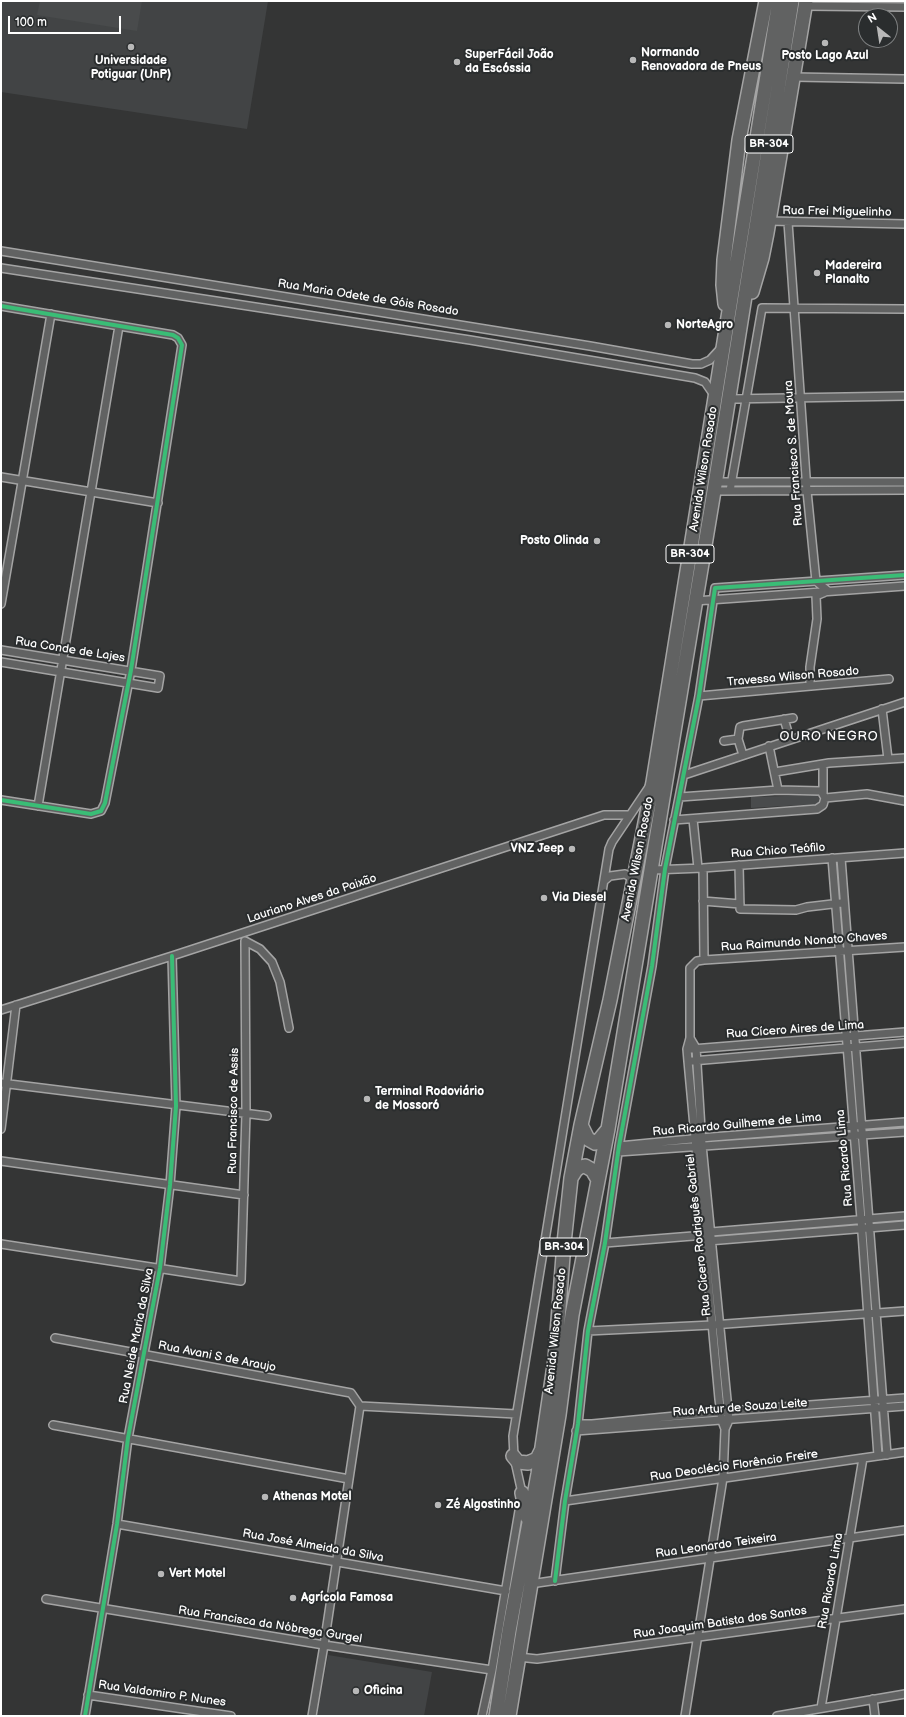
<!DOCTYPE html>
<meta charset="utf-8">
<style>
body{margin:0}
#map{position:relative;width:906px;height:1717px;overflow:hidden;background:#343535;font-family:"Balsamiq Sans",sans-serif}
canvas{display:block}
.frame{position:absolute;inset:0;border:2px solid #fff;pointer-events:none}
.north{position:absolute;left:858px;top:8px;width:40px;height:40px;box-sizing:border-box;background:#2a2d2e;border:1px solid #7f8182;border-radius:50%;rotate:330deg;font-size:11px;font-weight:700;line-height:16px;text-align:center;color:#fff}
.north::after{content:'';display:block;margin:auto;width:14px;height:18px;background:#b8b8b8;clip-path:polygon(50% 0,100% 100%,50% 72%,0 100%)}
.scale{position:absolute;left:8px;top:16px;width:113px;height:18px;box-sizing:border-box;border:2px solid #fff;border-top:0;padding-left:5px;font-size:12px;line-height:14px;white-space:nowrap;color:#fff;-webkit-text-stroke:3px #2a2d2e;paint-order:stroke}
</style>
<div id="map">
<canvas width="906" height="1717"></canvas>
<div class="frame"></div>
<div class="north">N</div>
<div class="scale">100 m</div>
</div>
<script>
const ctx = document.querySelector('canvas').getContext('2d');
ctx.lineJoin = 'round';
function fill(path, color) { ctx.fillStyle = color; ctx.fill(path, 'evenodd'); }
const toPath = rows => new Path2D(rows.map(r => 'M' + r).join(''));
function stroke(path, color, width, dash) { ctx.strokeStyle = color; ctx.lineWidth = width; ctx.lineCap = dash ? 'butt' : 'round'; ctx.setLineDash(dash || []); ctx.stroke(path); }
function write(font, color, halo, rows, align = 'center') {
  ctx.font = font + ' "Balsamiq Sans",sans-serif'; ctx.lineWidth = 4; ctx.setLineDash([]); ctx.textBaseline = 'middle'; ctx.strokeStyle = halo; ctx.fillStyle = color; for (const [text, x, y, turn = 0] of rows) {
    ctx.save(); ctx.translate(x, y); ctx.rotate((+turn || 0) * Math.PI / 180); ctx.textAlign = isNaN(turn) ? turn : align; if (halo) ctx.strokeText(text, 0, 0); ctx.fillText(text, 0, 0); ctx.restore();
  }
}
const built = toPath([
 [1,1,268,1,247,129,1,92],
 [328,1655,432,1672,424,1716,317,1716]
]);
const green = toPath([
 [40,1,142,1,137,31,37,15],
 [817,795,820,799,818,804,751,808,751,797]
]);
const street = toPath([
 [805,6,905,7],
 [794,77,905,79],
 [769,221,905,224],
 [788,222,807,491,816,581,828,591,816,596,817,619,810,667,810,686],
 [1,251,590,346,692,364,701,364,710,360,721,348],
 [1,268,470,340,695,378,705,382,714,395],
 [1,306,173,335,178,338,182,345,131,670,105,803,101,811,91,814,1,800],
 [728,399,905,396],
 [1,477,158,503],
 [716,482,905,482],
 [714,491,905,490],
 [730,491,762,308,905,309],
 [695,601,905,586],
 [1,604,51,314],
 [1,650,160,676,158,688,1,662],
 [699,696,889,679],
 [882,709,888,759],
 [784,719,790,739],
 [724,741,738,739],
 [769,746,778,790],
 [743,755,738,739,740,727,743,726,793,718],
 [775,772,829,763,905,758],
 [684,775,905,702],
 [823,793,823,764],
 [825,798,867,794,905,801],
 [38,806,119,326],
 [693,819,698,868],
 [674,820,817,809,823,805,825,798,821,791,778,790,680,797],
 [832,858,861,1219,878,1456],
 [841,858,887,1455],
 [739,865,740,909,796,910,807,907,841,903],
 [703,868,704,960],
 [652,870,703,868,905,853],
 [604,881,610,876,625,874,630,877,633,883],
 [703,901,740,904],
 [1,1010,172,956,604,815,630,815],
 [692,1049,905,1032],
 [692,1061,905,1043],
 [1,1083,267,1116],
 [1,1129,16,1005],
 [619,1146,712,1137,905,1122],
 [618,1152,905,1132],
 [1,1161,244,1195],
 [708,1241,905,1225],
 [605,1243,693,1236,702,1233,711,1232,905,1216],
 [1,1244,241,1281,246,1113,245,941,260,949,272,962,280,982,289,1028],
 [588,1331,712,1325,905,1311],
 [55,1338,351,1393,360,1406],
 [360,1406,516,1414],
 [578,1424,592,1424,728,1411,905,1398],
 [53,1425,349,1479],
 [725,1429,722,1421,719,1399,688,1061,687,1049,690,1038,690,968,697,961,704,960,905,947],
 [576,1431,905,1406],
 [565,1501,905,1452],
 [117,1524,506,1591],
 [555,1581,565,1501,578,1424,588,1331,605,1243,619,1146,652,966,665,869,699,696,715,588,905,575],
 [530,1584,905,1530],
 [46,1599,324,1645,492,1670],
 [518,1657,537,1659,905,1609],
 [88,1695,231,1716],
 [873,1699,875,1716],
 [821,1708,863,1458],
 [85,1716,117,1524,128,1438,160,1268,170,1185,176,1106,172,956],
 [312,1716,324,1645,360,1406],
 [482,1716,492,1670,522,1493,514,1457,513,1436,609,849,612,842,649,787],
 [685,1716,723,1478,725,1429,729,1420,702,1145,696,1048,690,1038],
 [777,1716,905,1694]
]);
const highway = toPath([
 [752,292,762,258,767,233,806,1],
 [725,304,723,285,724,260,739,140,766,1],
 [581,1125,588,1139,595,1143,599,1140,608,1129],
 [571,1178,576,1170,580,1167,585,1166,592,1170,598,1180],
 [513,1456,518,1462,528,1463,537,1459,541,1451],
 [522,1493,527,1517],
 [496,1716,509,1631,538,1474,555,1359,564,1243,571,1178,581,1125,610,1000,653,782,779,1],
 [509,1716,559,1415,572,1315,608,1129,714,491,792,1]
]);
const cycleway = toPath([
 [1,306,173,335,178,338,182,345,131,670,105,803,101,811,91,814,1,800],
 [555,1581,565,1501,578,1424,588,1331,605,1243,619,1146,652,966,665,869,699,696,715,588,905,575],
 [85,1716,117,1524,128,1438,160,1268,170,1185,176,1106,172,956]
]);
const markers = [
 [825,43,4,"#b8b8b8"],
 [131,47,4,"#b8b8b8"],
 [633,60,4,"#b8b8b8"],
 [457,62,4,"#b8b8b8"],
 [817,273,4,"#b8b8b8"],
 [668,325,4,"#b8b8b8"],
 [597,541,4,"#b8b8b8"],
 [572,849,4,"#b8b8b8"],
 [544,898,4,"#b8b8b8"],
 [367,1099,4,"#b8b8b8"],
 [265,1497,4,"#b8b8b8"],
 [438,1505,4,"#b8b8b8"],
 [161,1574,4,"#b8b8b8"],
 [293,1598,4,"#b8b8b8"],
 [356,1691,4,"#b8b8b8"]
];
const shields = [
 [769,144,48],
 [690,554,48],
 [564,1247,48]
];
const shieldNames = [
 ["BR-304",769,144],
 ["BR-304",690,554],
 ["BR-304",564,1247]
];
const poiNames = [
 ["Normando",641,53],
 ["Renovadora de Pneus",641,67],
 ["SuperFácil João",465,55],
 ["da Escóssia",465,69],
 ["Posto Lago Azul",825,56,"center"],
 ["Universidade",131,61,"center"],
 ["Potiguar (UnP)",131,75,"center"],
 ["Madereira",825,266],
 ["Planalto",825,280],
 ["NorteAgro",676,325],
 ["Posto Olinda",589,541,"right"],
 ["VNZ Jeep",564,849,"right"],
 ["Via Diesel",552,898],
 ["Terminal Rodoviário",375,1092],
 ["de Mossoró",375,1106],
 ["Athenas Motel",273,1497],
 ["Zé Algostinho",446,1505],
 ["Vert Motel",169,1574],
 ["Agrícola Famosa",301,1598],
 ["Oficina",364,1691]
];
const streetNames = [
 ["Rua Frei Miguelinho",837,212,1],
 ["Rua Maria Odete de Góis Rosado",368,298,9],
 ["Rua Francisco S. de Moura",794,453,-94],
 ["Avenida Wilson Rosado",704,469,-81],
 ["Rua Conde de Lajes",70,650,9],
 ["Travessa Wilson Rosado",793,677,-5],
 ["Rua Chico Teófilo",778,851,-4],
 ["Avenida Wilson Rosado",638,859,-79],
 ["Lauriano Alves da Paixão",312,899,-18],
 ["Rua Raimundo Nonato Chaves",804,942,-4],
 ["Rua Cícero Aires de Lima",795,1030,-4],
 ["Rua Francisco de Assis",234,1111,-89],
 ["Rua Ricardo Guilheme de Lima",737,1125,-5],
 ["Rua Ricardo Lima",845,1158,-95],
 ["Rua Cícero Rodriguês Gabriel",699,1235,-96],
 ["Avenida Wilson Rosado",556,1331,-84],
 ["Rua Neide Maria da Silva",137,1336,-79],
 ["Rua Avani S de Araujo",217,1357,11],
 ["Rua Artur de Souza Leite",740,1408,-4],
 ["Rua Deoclécio Florêncio Freire",734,1466,-8],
 ["Rua José Almeida da Silva",313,1546,10],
 ["Rua Leonardo Teixeira",716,1546,-8],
 ["Rua Ricardo Lima",831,1581,-80],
 ["Rua Joaquim Batista dos Santos",720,1623,-8],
 ["Rua Francisca da Nóbrega Gurgel",270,1625,9],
 ["Rua Valdomiro P. Nunes",162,1694,8]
];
const neighbourhoodNames = [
 ["OURO NEGRO",829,737]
];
fill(built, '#424445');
fill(green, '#494b4c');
stroke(street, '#a4a4a4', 10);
stroke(highway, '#a4a4a4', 16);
stroke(street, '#616262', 7);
stroke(highway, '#616262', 13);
stroke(cycleway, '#3abd76', 4);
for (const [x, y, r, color] of markers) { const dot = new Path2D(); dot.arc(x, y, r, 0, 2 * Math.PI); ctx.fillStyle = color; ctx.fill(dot); stroke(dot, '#2a2d2e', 1.5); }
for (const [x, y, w] of shields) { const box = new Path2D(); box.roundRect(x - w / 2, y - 9, w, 18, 3); ctx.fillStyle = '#2a2d2e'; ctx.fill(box); stroke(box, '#fff', 1); }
write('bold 11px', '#fff', null, shieldNames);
write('bold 12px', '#fff', '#2a2d2e', poiNames, 'left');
write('12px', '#fff', '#2a2d2e', streetNames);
ctx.letterSpacing = '1px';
write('13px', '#fff', '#2a2d2e', neighbourhoodNames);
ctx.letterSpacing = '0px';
</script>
